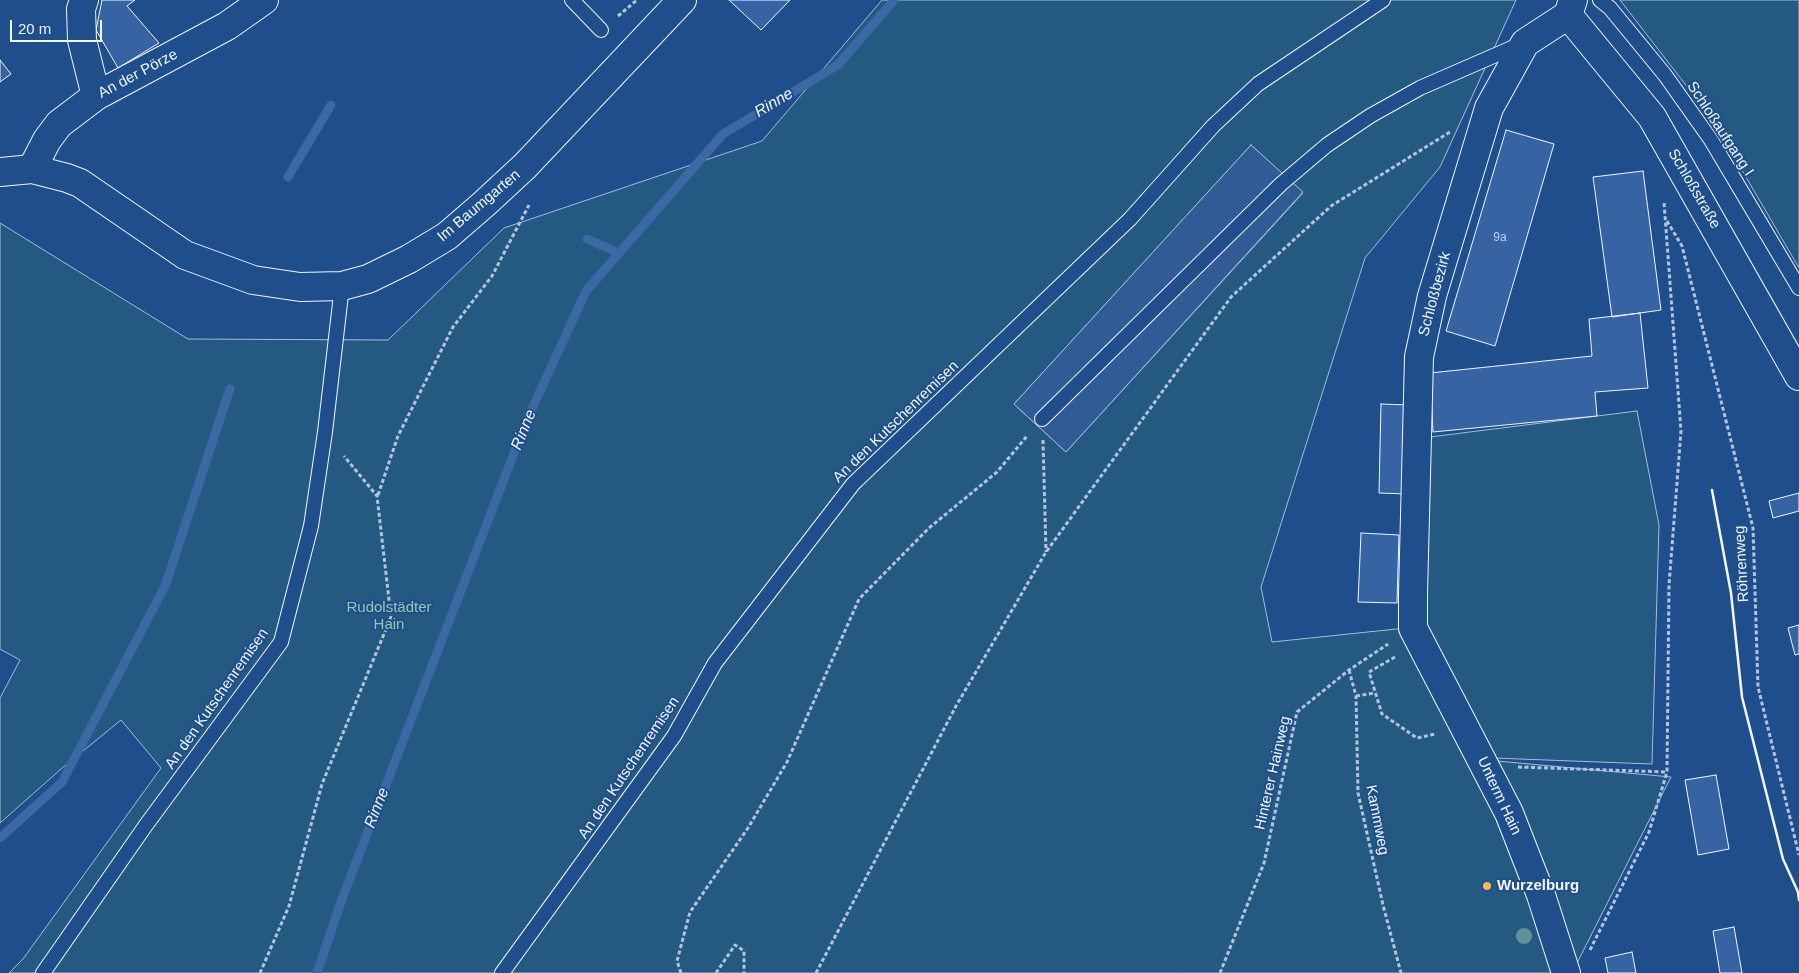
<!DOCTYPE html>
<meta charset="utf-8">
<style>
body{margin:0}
#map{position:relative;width:1799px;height:973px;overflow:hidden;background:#1f4e8c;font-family:Arial,sans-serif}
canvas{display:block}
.scale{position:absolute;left:10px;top:20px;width:92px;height:22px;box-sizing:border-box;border:2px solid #f2f6ff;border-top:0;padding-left:6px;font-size:15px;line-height:18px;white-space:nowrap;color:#f2f6ff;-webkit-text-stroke:4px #1f4e8c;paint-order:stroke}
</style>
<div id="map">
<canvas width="1799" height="973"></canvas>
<div class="scale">20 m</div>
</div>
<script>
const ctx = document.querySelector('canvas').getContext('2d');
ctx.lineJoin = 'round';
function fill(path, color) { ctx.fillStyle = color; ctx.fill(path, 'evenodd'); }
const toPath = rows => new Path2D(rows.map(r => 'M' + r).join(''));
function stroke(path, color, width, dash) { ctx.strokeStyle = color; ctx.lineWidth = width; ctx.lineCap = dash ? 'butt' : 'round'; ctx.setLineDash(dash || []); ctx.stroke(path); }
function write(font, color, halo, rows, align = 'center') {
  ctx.font = font + ' Arial,sans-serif'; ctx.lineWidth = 4; ctx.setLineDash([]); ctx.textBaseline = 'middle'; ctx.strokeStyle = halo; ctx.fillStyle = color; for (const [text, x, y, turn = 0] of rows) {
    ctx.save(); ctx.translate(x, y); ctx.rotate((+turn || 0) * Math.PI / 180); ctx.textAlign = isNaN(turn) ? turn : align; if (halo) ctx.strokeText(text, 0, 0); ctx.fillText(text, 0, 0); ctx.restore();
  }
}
const green = toPath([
 [882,0,1516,0,1440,167,1365,258,1261,587,1272,642,1406,628,1475,759,1671,777,1572,973,9,973,23,959,161,768,121,720,61,769,0,823,0,698,20,660,0,649,0,223,188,339,388,340,504,228,762,141,882,0],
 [1251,145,1303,193,1066,452,1014,404,1251,145],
 [1620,0,1799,0,1799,268,1739,165,1692,93,1620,0],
 [1637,411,1659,525,1652,764,1493,758,1424,633,1430,437,1637,411]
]);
const parking = toPath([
 [1251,145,1303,192,1066,452,1014,404,1251,145]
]);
const stream = toPath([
 [288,177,331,105],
 [587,239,619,253],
 [0,838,62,782,165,586,230,389],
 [317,973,342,899,526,422,586,291,723,134,838,65,894,0]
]);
const building = toPath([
 [102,0,135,0,127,6,159,43,118,68,96,30,102,0],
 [729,0,790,0,761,30,729,0],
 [0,60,11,74,0,82,0,60],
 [1506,130,1554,144,1495,346,1446,331,1506,130],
 [1643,171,1661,310,1612,317,1593,177,1643,171],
 [1640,313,1648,388,1595,392,1597,416,1433,432,1430,373,1592,356,1589,319,1640,313],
 [1381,404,1409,405,1407,494,1379,493,1381,404],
 [1799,493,1799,511,1773,518,1769,501,1799,493],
 [1361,533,1399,535,1397,603,1358,602,1361,533],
 [1799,625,1799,654,1795,655,1788,628,1799,625],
 [1716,775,1729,849,1698,855,1685,780,1716,775],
 [1734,927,1742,973,1720,973,1713,931,1734,927],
 [1632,952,1636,973,1608,973,1605,958,1632,952]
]);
const path = toPath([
 [618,16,637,0],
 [1667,221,1682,246,1753,528,1758,687,1799,855],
 [1043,440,1046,552],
 [378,495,398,436,453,327,492,276,529,205],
 [1395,657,1369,672,1382,714,1417,738,1435,734],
 [1349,670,1356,696,1358,793,1383,905,1401,973],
 [1356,696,1375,693],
 [1518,767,1667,772],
 [1590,950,1649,832,1667,772,1669,585,1681,431,1664,202],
 [260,973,289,906,322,784,391,617,377,496,344,456],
 [681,973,677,961,690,912,748,828,787,762,859,599,929,528,997,472,1027,436],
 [716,973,735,945,744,951,744,973],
 [816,973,956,706,1046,552,1231,297,1331,206,1450,132],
 [1220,973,1264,863,1297,712,1349,670,1388,644]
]);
const service = toPath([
 [572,0,601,30],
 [1600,0,1610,8,1665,75,1711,140,1799,288],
 [1042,419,1281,184,1327,145,1370,116,1420,88,1521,44],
 [43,973,146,825,281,642,311,526,325,432,342,286],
 [502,973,674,736,715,663,853,484,1130,219,1213,126,1258,84,1383,0]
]);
const minor = toPath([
 [84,0,81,9,82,40,96,96],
 [1568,15,1652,117,1799,376],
 [32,169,47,140,59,124,96,96,227,26,264,0],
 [1566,973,1541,895,1509,813,1413,628,1413,594,1419,357,1432,296,1489,108,1525,43,1568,15,1573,0]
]);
const primary = toPath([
 [0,172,32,169,67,178,80,183,185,255,253,280,300,287,342,286,368,279,409,259,447,236,484,204,525,166,682,0]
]);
const wall = toPath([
 [1712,490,1731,593,1742,697,1783,859,1798,892,1799,900]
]);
const trees = [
 [1524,936]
];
const markers = [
 [1487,886,5,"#ffb74d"]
];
const numberNames = [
 ["9a",1500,238]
];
const streetNames = [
 ["An der Pörze",138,74,-28],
 ["Schloßaufgang I",1720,129,57],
 ["Schloßstraße",1694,189,60],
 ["Im Baumgarten",479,206,-40],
 ["Schloßbezirk",1435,294,-75],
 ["An den Kutschenremisen",896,422,-44],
 ["Röhrenweg",1742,564,-93],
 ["An den Kutschenremisen",217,699,-55],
 ["An den Kutschenremisen",629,768,-56],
 ["Hinterer Hainweg",1273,773,-77],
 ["Unterm Hain",1499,796,65],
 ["Kammweg",1377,820,79]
];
const parkNames = [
 ["Rudolstädter",389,608],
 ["Hain",389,625]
];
const poiNames = [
 ["Wurzelburg",1497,886]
];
const waterNames = [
 ["Rinne",774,103,-31],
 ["Rinne",524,430,-68],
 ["Rinne",377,808,-69]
];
fill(green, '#245a82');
stroke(green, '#a8bbd7', 1);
fill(parking, '#305b95');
stroke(parking, '#a8bbd7', 1);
stroke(stream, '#3b69a3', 9);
fill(building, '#3563a3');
stroke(building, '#f2f6ff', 1);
stroke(service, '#f2f6ff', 16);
stroke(minor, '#f2f6ff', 30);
stroke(primary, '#f2f6ff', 30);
stroke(path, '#b3c4dc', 3, [4, 2.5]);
stroke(service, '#1f4e8c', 14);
stroke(minor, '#1f4e8c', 28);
stroke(primary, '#1f4e8c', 28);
stroke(wall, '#f2f6ff', 2.5);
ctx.fillStyle = '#61919a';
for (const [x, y] of trees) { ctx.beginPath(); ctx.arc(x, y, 8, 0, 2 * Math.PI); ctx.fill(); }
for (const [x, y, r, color] of markers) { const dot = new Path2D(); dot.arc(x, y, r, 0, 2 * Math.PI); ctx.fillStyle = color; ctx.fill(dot); stroke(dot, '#1f4e8c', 2); }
write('12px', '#c3d1e8', null, numberNames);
write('15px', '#f2f6ff', '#1f4e8c', streetNames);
write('15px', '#97c8a6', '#1f4e8c', parkNames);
write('bold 15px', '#f2f6ff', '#1f4e8c', poiNames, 'left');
write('italic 16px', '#f2f6ff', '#1f4e8c', waterNames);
</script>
